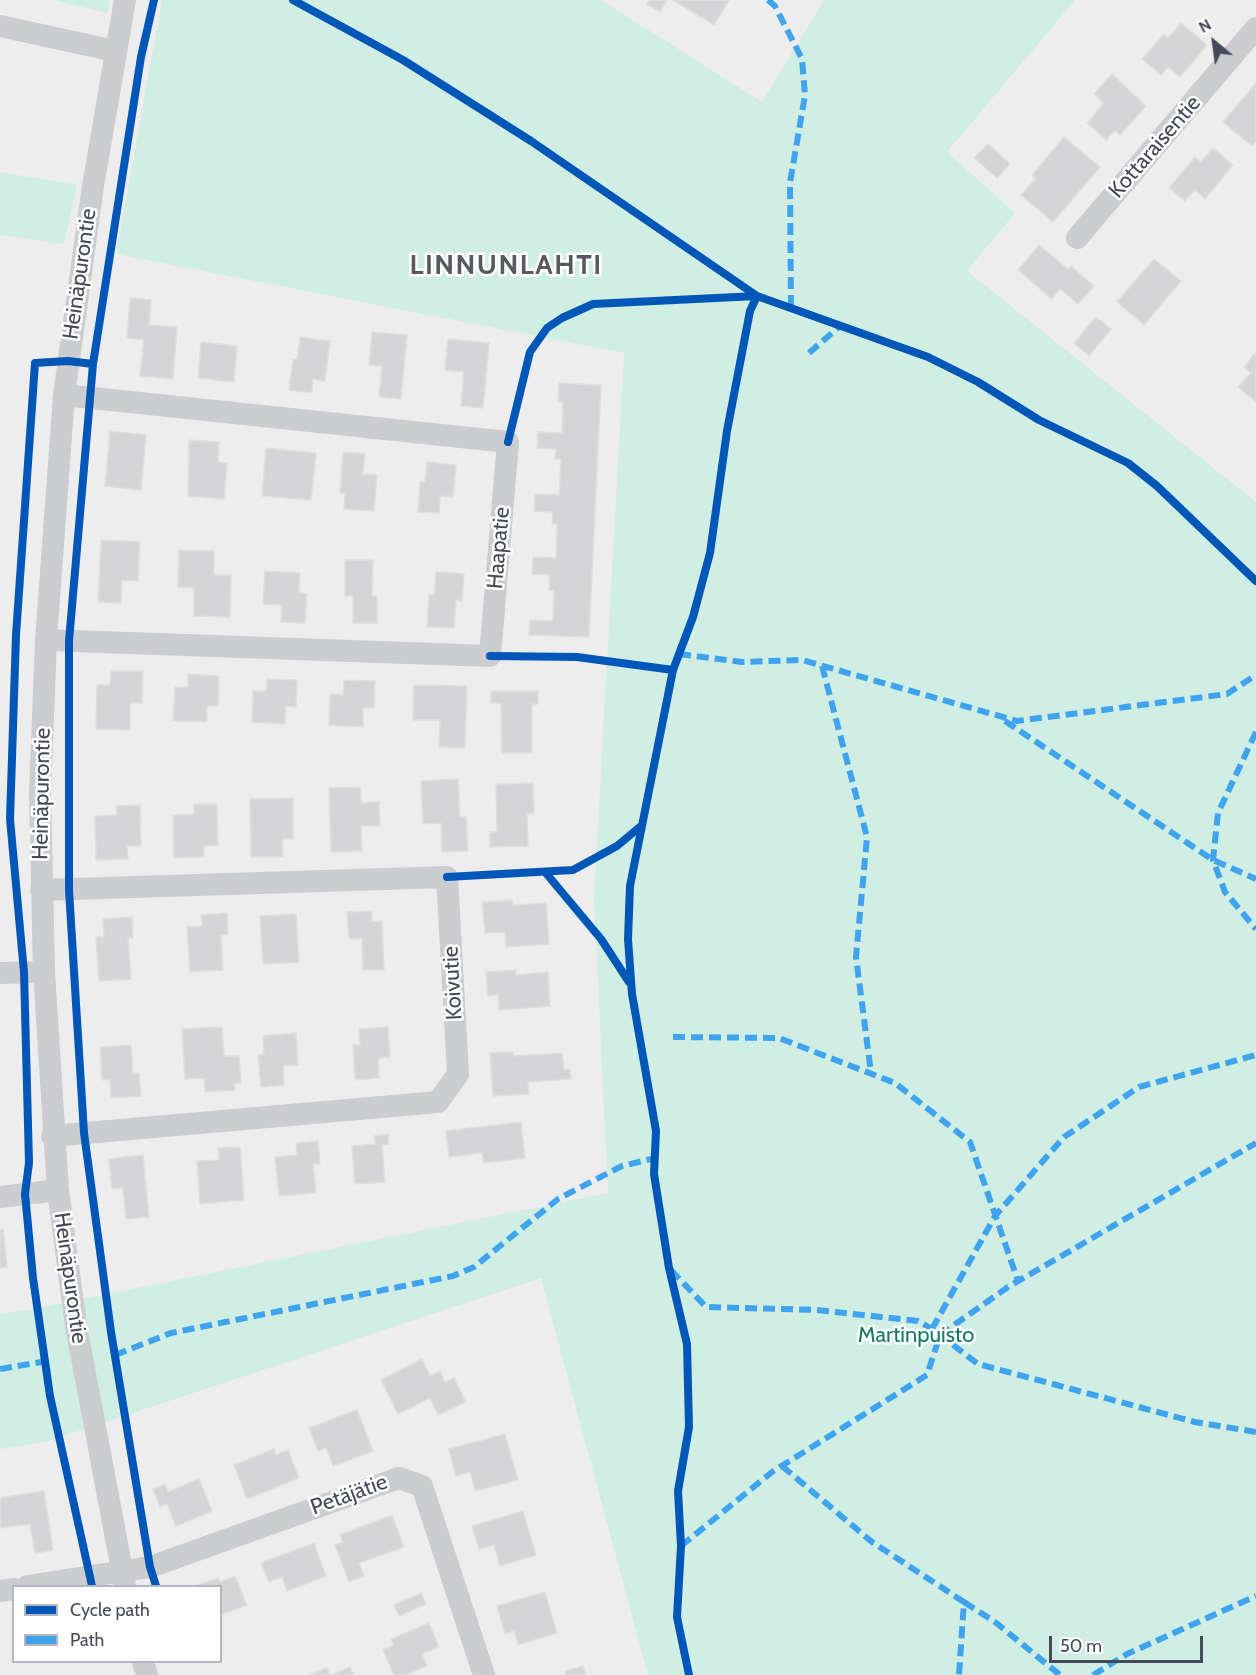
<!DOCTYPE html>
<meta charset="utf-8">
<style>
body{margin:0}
#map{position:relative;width:1256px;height:1675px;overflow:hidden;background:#eeeded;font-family:Cabin,sans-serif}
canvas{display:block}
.legend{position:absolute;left:12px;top:1585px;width:210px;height:78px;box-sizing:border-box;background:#fff;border:2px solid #b4b7bd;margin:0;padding:8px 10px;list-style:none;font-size:18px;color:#444a59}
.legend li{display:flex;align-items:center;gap:12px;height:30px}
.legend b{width:30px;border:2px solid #b4b7bd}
.north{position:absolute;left:1184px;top:12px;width:60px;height:60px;-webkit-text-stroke:4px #fff;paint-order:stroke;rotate:331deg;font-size:16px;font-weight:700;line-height:24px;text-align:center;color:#444a59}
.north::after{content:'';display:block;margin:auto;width:21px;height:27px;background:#444a59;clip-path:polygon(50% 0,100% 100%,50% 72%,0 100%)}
.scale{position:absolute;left:1049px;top:1636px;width:154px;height:27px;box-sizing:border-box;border:3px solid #444a59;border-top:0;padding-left:8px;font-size:18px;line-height:21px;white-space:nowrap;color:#444a59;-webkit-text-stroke:4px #fff;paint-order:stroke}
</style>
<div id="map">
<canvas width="1256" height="1675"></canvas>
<ul class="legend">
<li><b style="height:8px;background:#0057b8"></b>Cycle path</li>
<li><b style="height:8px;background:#3fa4ed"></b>Path</li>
</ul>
<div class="north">N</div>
<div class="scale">50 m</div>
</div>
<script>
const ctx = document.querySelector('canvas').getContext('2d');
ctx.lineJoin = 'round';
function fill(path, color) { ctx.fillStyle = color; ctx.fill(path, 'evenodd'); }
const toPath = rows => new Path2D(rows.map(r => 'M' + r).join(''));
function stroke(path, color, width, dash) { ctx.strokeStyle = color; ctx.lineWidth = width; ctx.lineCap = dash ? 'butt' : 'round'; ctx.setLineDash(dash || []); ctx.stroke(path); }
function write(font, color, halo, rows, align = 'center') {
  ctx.font = font + ' Cabin,sans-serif'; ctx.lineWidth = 5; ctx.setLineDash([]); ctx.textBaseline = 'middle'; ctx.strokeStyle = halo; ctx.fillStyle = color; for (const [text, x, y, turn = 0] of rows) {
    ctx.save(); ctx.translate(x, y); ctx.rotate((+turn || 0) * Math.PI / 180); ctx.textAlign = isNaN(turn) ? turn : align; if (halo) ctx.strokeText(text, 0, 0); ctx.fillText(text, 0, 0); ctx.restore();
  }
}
const green = toPath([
 [52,0,110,0,107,13],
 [162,0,601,0,762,102,824,0,1075,0,947,152,1015,213,967,271,1256,502,1256,1675,648,1675,541,1278,45,1442,0,1449,0,1314,28,1310,608,1193,594,898,624,353,116,254],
 [0,172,77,185,64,244,0,235]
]);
const building = toPath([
 [649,0,667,0,660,12,647,4,649,0],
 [673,0,729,0,714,25,673,0],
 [1181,23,1207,45,1180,77,1168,67,1161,75,1142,59,1164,34,1168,38,1181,23],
 [1112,74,1146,106,1120,135,1115,130,1106,140,1087,123,1104,103,1094,94,1112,74],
 [1256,83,1256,141,1252,146,1223,122,1256,83],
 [1064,137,1100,167,1053,222,1021,195,1036,178,1032,175,1064,137],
 [988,144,1010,164,997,178,974,158,988,144],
 [1213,148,1233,165,1205,199,1195,190,1185,201,1169,188,1195,157,1201,162,1213,148],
 [1039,245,1068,269,1071,266,1094,286,1078,304,1060,289,1052,299,1018,270,1039,245],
 [1154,259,1181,281,1144,325,1117,302,1154,259],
 [130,298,151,300,149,325,177,327,173,379,140,376,144,340,127,338,130,298],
 [1096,317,1111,329,1089,356,1074,343,1096,317],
 [372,332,407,335,401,399,379,397,382,366,369,365,372,332],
 [300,337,330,341,325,381,313,379,312,393,289,390,293,359,297,359,300,337],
 [448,339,489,343,483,408,461,406,464,372,445,370,448,339],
 [201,342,237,346,234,382,198,378,201,342],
 [1256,352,1256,402,1238,387,1251,373,1244,367,1256,352],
 [559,383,601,385,589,637,529,635,530,620,553,621,554,591,549,590,550,575,532,574,533,557,556,558,557,524,552,524,553,512,534,511,535,494,559,495,561,459,555,459,556,449,537,448,538,432,562,433,563,402,558,402,559,383],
 [110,431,146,435,141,490,105,486,110,431],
 [189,440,219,442,218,462,227,463,224,499,188,496,189,440],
 [266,448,316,453,311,500,262,496,266,448],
 [343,452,365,454,363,474,377,475,374,511,344,509,345,493,340,493,343,452],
 [427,462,456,465,453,497,440,496,439,513,418,512,420,482,425,482,427,462],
 [101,540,140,542,138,581,122,580,121,603,98,602,101,540],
 [179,550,214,551,214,575,231,575,230,617,194,616,194,588,178,587,179,550],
 [345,560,373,560,372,596,377,596,377,623,353,623,353,596,345,596,345,560],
 [265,571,300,573,299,593,307,594,305,623,281,622,282,605,263,604,265,571],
 [436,572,464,574,462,601,456,600,454,628,427,627,429,595,434,595,436,572],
 [111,671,143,671,142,703,130,703,130,730,96,729,97,685,110,685,111,671],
 [188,674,219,676,218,706,207,706,207,722,173,721,175,687,188,688,188,674],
 [267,679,297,680,296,707,286,706,285,724,252,722,253,691,266,691,267,679],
 [344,680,375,681,374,708,363,708,363,727,329,725,330,694,343,695,344,680],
 [414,685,467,686,465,748,439,747,440,720,413,720,414,685],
 [491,691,538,691,538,704,532,704,532,753,502,753,501,703,491,703,491,691],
 [458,779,460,817,466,816,468,851,442,852,441,823,423,824,421,781,458,779],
 [533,783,534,813,527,814,528,846,490,847,490,832,497,832,496,784,533,783],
 [360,787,361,803,379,802,380,826,361,826,362,851,331,852,329,788,360,787],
 [293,798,293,839,282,839,283,857,251,857,250,799,293,798],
 [194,804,217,804,218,845,204,846,204,857,174,858,173,815,194,814,194,804],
 [140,805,141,846,127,846,128,859,96,860,95,816,117,815,116,806,140,805],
 [512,900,513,905,546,903,549,944,506,947,505,932,485,933,482,902,512,900],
 [372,911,372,922,382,921,384,970,363,970,362,939,349,939,347,912,372,911],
 [227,913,228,934,221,935,223,970,190,972,187,927,202,926,201,915,227,913],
 [296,914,299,962,263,964,260,916,296,914],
 [132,917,133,938,128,938,131,979,99,981,96,937,104,937,103,919,132,917],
 [516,970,516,975,548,972,550,1006,499,1010,498,995,488,996,486,972,516,970],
 [222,1027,224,1056,239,1056,241,1083,234,1084,235,1090,205,1092,204,1078,185,1079,182,1029,222,1027],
 [388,1027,390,1057,378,1058,379,1078,355,1080,353,1045,360,1045,359,1029,388,1027],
 [296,1033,298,1065,283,1066,284,1085,261,1087,258,1055,264,1054,263,1036,296,1033],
 [131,1045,133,1074,139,1073,141,1096,111,1098,110,1079,102,1080,100,1047,131,1045],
 [513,1052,513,1056,562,1053,564,1069,570,1069,571,1079,528,1082,529,1094,493,1096,490,1053,513,1052],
 [521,1122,525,1158,484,1163,482,1153,449,1157,446,1131,521,1122],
 [388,1134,389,1144,382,1145,385,1182,355,1184,352,1146,375,1144,374,1136,388,1134],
 [318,1141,320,1164,313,1164,316,1193,279,1196,275,1157,297,1155,296,1143,318,1141],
 [240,1147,244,1200,200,1204,197,1161,219,1160,218,1148,240,1147],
 [143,1155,149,1217,126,1219,123,1188,112,1189,109,1159,143,1155],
 [0,1229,3,1229,7,1267,0,1268,0,1229],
 [422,1359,430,1376,440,1371,445,1382,454,1378,466,1402,438,1415,430,1398,398,1414,381,1380,422,1359],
 [357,1410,373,1451,333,1466,326,1448,318,1451,309,1428,357,1410],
 [505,1434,518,1480,475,1491,470,1472,456,1476,449,1449,505,1434],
 [274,1449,276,1455,288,1450,299,1478,247,1499,234,1465,274,1449],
 [199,1479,212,1511,176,1526,167,1504,160,1507,153,1489,165,1484,168,1492,199,1479],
 [44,1491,53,1550,35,1553,30,1524,0,1528,0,1498,44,1491],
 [523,1511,536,1555,500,1566,494,1545,479,1549,472,1526,523,1511],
 [392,1515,404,1547,359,1563,364,1576,349,1582,335,1545,343,1542,340,1535,392,1515],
 [314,1543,326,1576,287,1591,282,1577,269,1582,261,1563,314,1543],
 [235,1576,247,1605,220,1615,220,1586,196,1586,218,1578,220,1582,235,1576],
 [545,1592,557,1633,518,1645,514,1631,505,1634,497,1606,545,1592],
 [421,1593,426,1604,399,1616,394,1605,421,1593],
 [429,1623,439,1647,422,1654,427,1666,406,1675,394,1675,383,1650,394,1645,391,1639,429,1623],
 [583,1666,586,1675,566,1675,565,1671,583,1666],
 [350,1667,354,1675,331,1675,350,1667],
 [327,1668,330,1675,310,1675,327,1668]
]);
const minor = toPath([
 [0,26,115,51],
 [1077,238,1256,28],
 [46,640,490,656,508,442,64,395],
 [41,890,447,877,458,1074,438,1102,52,1136],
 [0,973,44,972],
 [0,1197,58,1190],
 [27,1586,150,1567,399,1478,422,1486,484,1675],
 [125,1586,76,1326,58,1190,44,972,40,793,46,640,64,395,93,186,125,0],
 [0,1591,14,1589],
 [143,1662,147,1675]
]);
const quiet = toPath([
 [768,0,775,6,802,59,805,95,790,183,791,308],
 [809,353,840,326],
 [679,654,742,662,802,660,1017,721,1227,694,1256,675],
 [822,666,867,837,856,957,871,1073],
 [1005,721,1213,860,1256,879],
 [1256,732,1218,813,1213,860,1225,892,1256,929],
 [673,1037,779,1038,895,1083,970,1142,1018,1281],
 [671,1270,706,1307,817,1310,918,1321,932,1329,978,1364,1195,1422,1256,1432],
 [932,1329,995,1216,1064,1137,1139,1087,1256,1055],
 [115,1355,171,1333,453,1276,474,1267,558,1199,622,1166,655,1158],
 [0,1369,47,1361],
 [782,1466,872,1542,964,1602,959,1675],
 [681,1546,772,1472,927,1375,940,1335,1008,1287,1256,1143],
 [964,1602,995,1622,1060,1675],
 [1093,1675,1127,1654,1256,1596]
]);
const cycleway = toPath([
 [154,0,141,57,93,364,69,641,69,890,84,1133,111,1332,150,1567,156,1586],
 [293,0,403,60,531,141,757,296,928,357,978,382,1039,420,1128,463,1157,486,1256,581],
 [508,442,530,352,547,328,562,318,593,304,757,296],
 [490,656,577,657,673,670],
 [545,872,601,939,629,982],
 [447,877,573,870,617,846,641,826],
 [92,1586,50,1396,33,1278,25,1194,29,1163,24,972,10,819,16,635,35,363,68,361,93,364],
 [689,1675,677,1617,681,1546,678,1491,689,1427,687,1344,669,1268,654,1174,656,1131,632,994,628,939,630,886,673,670,693,617,710,553,727,431,750,311,757,296]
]);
const streetNames = [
 ["Kottaraisentie",1155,147,-49],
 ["Heinäpurontie",80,274,-82],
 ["Haapatie",499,548,-85],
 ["Heinäpurontie",42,794,-89],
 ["Koivutie",453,983,-93],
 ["Heinäpurontie",70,1278,82],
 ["Petäjätie",349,1495,-20]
];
const parkNames = [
 ["Martinpuisto",916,1336]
];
const districtNames = [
 ["LINNUNLAHTI",506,266]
];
fill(green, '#d0eee3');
fill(building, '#d5d5d7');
stroke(building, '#dfdfe0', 1.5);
stroke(minor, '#cbcdd1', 22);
stroke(quiet, '#3fa4ed', 6, [12, 6]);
stroke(cycleway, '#0057b8', 8);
write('22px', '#444a59', '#fff', streetNames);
write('22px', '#157b60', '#fff', parkNames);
ctx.letterSpacing = '1.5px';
write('bold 28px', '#595a61', '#fff', districtNames);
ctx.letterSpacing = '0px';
</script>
